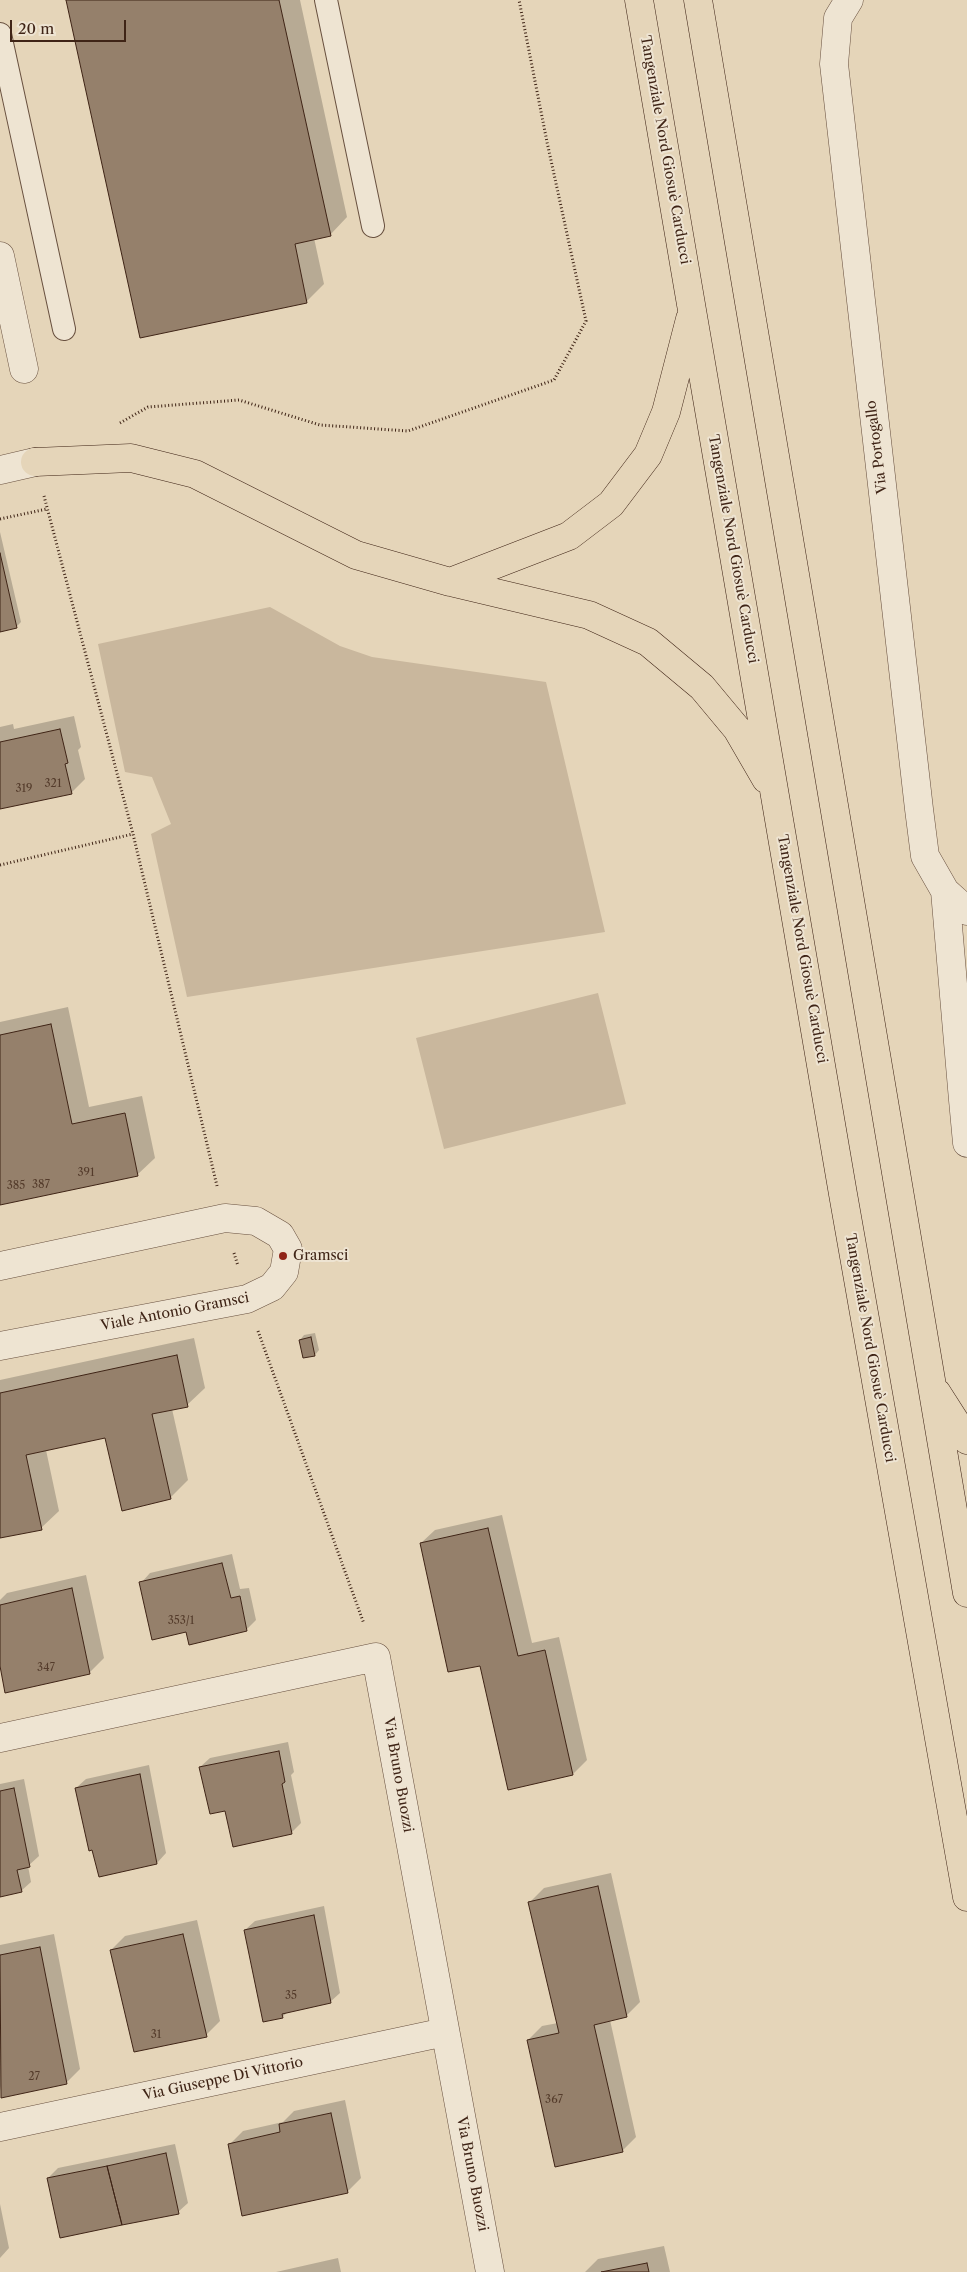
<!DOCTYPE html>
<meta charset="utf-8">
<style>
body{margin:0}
#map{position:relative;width:967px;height:2272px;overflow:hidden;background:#e5d5b9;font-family:"Libre Caslon Text",serif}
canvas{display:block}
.scale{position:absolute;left:10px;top:20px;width:116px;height:22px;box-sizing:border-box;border:2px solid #3f2416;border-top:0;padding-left:6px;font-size:15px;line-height:18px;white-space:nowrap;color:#3f2416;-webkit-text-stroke:4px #eee4d2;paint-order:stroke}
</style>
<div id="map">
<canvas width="967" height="2272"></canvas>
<div class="scale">20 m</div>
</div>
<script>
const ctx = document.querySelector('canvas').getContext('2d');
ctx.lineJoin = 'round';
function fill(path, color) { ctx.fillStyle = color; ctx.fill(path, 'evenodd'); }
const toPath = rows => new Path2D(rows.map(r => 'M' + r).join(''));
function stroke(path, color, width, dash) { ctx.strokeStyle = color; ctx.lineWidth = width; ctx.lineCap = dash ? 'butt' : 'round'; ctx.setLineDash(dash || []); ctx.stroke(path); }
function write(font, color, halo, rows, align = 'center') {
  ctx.font = font + ' "Libre Caslon Text",serif'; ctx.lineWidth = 4; ctx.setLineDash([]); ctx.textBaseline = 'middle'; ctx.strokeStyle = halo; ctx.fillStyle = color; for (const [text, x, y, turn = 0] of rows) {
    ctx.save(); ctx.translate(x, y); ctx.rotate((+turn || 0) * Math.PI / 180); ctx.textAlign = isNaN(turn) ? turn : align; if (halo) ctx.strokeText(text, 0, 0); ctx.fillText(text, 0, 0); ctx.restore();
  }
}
const green = toPath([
 [270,607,340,646,372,657,546,682,605,932,187,997,151,834,171,824,152,777,125,772,98,644],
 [598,993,626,1104,444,1149,416,1038]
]);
const shadow = toPath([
 [68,0,300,0,347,217,330,235,314,238,324,284,306,302],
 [0,532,21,622,16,627,0,630],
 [74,716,81,747,78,750,85,779,71,793,0,808,0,727,13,724,14,729],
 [68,1007,89,1107,142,1096,155,1158,137,1175,0,1204,0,1022],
 [315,1333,319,1350,315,1355,300,1340,304,1335],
 [194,1338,205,1388,187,1405,172,1409,188,1480,170,1498,106,1436,46,1450,59,1511,41,1528,0,1537,0,1380],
 [502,1515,532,1643,559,1637,587,1760,573,1774,481,1664,421,1543,435,1530],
 [232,1554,240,1589,249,1588,256,1620,246,1630,187,1631,141,1583,150,1573],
 [86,1575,104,1658,90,1672,6,1692,0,1659,0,1600,7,1593],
 [288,1742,294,1772,291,1775,301,1823,291,1833,226,1809,200,1767,210,1758],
 [149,1765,166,1853,157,1863,76,1788,86,1779],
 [24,1779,39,1856,28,1866,31,1882,21,1891,0,1896,0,1784],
 [611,1873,640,2002,626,2016,610,2020,636,2137,622,2151,528,2040,542,2026,558,2023,530,1902,544,1888],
 [324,1906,340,1993,330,2002,289,2011,282,2017,245,1930,255,1921],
 [197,1920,220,2021,206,2035,111,1950,125,1936],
 [54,1934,80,2069,66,2083,2,2097,0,2086,0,1945],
 [345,2100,361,2178,347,2192,229,2145,243,2131,283,2122,294,2111],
 [175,2144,188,2203,178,2212,48,2178,58,2168],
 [0,2204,9,2248,0,2258],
 [664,2246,670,2272,585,2272,598,2259],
 [338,2258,341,2272,276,2272]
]);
const building = toPath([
 [66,0,279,0,331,236,295,244,307,303,140,338,66,0],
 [0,553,17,628,0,632,0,553],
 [60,729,68,763,65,764,72,794,0,809,0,742,60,729],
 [51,1024,72,1124,125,1113,138,1176,0,1205,0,1035,51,1024],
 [311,1337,315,1356,303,1358,299,1340,311,1337],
 [177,1355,188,1407,152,1414,171,1499,122,1511,105,1438,26,1455,42,1530,0,1538,0,1393,177,1355],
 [488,1528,518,1656,545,1650,573,1775,508,1790,480,1666,448,1672,420,1543,488,1528],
 [222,1563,231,1598,240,1596,247,1631,189,1645,186,1632,152,1640,139,1582,222,1563],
 [72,1588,90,1674,5,1693,0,1666,0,1605,72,1588],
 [279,1751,285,1782,282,1784,292,1834,233,1847,225,1811,210,1814,199,1767,279,1751],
 [140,1774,157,1864,99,1877,92,1850,89,1851,75,1788,140,1774],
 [14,1788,30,1867,17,1870,22,1892,0,1897,0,1791,14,1788],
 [598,1886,627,2017,594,2025,623,2152,555,2167,527,2040,559,2033,528,1902,598,1886],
 [314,1915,331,2003,282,2014,283,2018,263,2022,244,1930,314,1915],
 [183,1934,207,2037,134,2052,110,1950,183,1934],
 [40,1947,67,2084,1,2098,0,1955,40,1947],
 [331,2113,348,2193,242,2216,228,2144,280,2132,279,2124,331,2113],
 [166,2153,179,2214,122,2225,107,2166,166,2153],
 [107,2166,122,2225,60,2238,47,2178,107,2166],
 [647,2263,649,2272,601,2272,647,2263]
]);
const path = toPath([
 [120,423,148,407,239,400,320,425,408,431,554,380,586,321,547,142,519,0],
 [44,496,133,834,217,1186],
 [0,519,47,509],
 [0,865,133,834],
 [234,1253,238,1266],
 [258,1331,364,1624]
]);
const lane = toPath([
 [326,0,373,226],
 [0,34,64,329]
]);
const street = toPath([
 [849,0,838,18,834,64,919,809,925,856,945,891,967,911],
 [0,256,24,369],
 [0,470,35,462],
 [945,891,963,1100],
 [967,1088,963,1100,967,1143],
 [0,1266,225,1218,256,1221,280,1235,288,1249,284,1272,272,1287,247,1299,0,1346],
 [0,1738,376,1657,490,2272],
 [0,2127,445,2032]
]);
const highway = toPath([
 [639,0,843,1194,967,1897],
 [698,0,967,1593],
 [35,462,131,458,195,474,356,555,450,582,589,615,648,642,702,687,737,729,766,779],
 [450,582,569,536,611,504,648,455,666,412,690,319],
 [937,1393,967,1440]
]);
const markers = [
 [283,1256,5,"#8f2418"]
];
const numberNames = [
 ["321",53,784],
 ["319",24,789],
 ["391",86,1173],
 ["387",41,1185],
 ["385",16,1186],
 ["353/1",181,1621],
 ["347",46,1668],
 ["35",291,1996],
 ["31",156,2035],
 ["27",34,2077],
 ["367",554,2100]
];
const streetNames = [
 ["Tangenziale Nord Giosuè Carducci",665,150,80],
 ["Via Portogallo",877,447,-97],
 ["Tangenziale Nord Giosuè Carducci",733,549,80],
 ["Tangenziale Nord Giosuè Carducci",802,949,80],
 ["Viale Antonio Gramsci",175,1312,-11],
 ["Tangenziale Nord Giosuè Carducci",870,1348,80],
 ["Via Bruno Buozzi",398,1775,80],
 ["Via Giuseppe Di Vittorio",223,2079,-12],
 ["Via Bruno Buozzi",472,2174,79]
];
const poiNames = [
 ["Gramsci",293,1256]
];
fill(green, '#c9b79d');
fill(shadow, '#0003');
fill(building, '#95806b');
stroke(building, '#3f2416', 1);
stroke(lane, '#68503f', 24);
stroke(street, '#68503f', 29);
stroke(highway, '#3f2416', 29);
stroke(path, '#3f2416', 3, [1, 2.5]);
stroke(lane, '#eee4d2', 22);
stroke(street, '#eee4d2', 28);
stroke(highway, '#e5d5b9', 28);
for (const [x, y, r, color] of markers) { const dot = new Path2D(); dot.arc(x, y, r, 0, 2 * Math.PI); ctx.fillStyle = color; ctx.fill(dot); stroke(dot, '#eee4d2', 2); }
write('11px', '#543b2b', null, numberNames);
write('14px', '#3f2416', '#eee4d2', streetNames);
write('14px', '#3f2416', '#eee4d2', poiNames, 'left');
</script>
